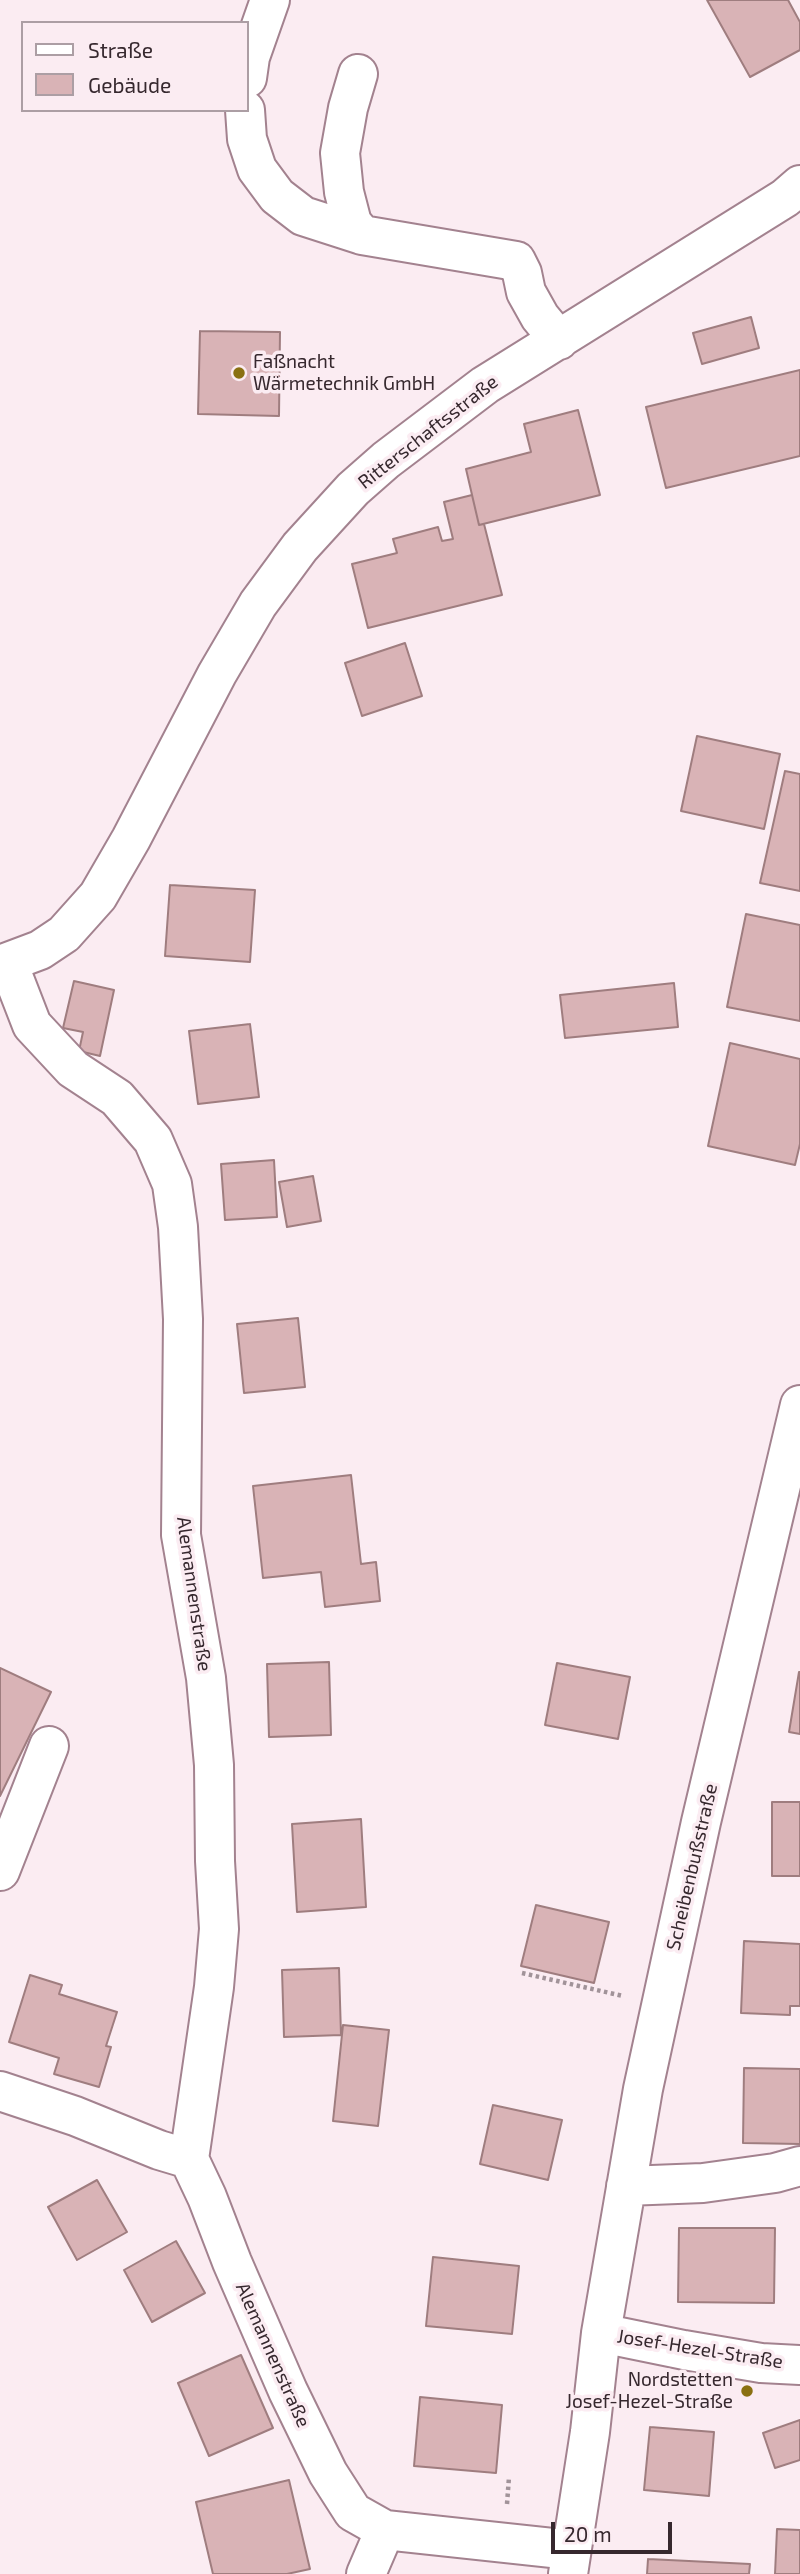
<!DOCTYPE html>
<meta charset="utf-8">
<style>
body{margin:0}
#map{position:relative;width:800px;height:2574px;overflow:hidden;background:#fbecf2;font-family:"Exo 2",sans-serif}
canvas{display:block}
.legend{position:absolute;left:21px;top:21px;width:228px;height:91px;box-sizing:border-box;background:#fbecf2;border:2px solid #ac9ea4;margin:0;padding:9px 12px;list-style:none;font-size:21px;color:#36282e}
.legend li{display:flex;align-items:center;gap:14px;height:35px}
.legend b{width:35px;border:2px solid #ac9ea4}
.scale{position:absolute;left:551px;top:2522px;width:121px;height:32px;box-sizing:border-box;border:4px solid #36282e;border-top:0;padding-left:9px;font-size:21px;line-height:24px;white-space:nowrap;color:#36282e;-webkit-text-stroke:5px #fbecf2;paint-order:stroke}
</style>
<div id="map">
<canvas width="800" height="2574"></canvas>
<ul class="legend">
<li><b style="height:9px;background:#fff"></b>Straße</li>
<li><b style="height:19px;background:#d9b3b6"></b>Gebäude</li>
</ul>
<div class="scale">20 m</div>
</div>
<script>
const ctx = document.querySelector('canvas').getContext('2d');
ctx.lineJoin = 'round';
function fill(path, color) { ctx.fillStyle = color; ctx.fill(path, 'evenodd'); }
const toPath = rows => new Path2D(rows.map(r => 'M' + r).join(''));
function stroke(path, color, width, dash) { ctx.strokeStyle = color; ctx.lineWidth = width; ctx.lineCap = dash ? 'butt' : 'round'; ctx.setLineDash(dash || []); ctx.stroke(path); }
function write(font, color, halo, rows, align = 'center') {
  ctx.font = font + ' "Exo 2",sans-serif'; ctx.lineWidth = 7; ctx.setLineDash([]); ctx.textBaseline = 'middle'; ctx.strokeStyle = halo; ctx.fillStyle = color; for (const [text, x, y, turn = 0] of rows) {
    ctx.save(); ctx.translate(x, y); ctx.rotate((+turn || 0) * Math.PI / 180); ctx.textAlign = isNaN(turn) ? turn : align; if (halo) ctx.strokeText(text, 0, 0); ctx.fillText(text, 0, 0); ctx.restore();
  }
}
const building = toPath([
 [707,0,788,0,800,22,800,50,750,77,707,0],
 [751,317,759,348,702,364,693,333,751,317],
 [200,331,280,332,279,416,198,414,200,331],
 [800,370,800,456,666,488,646,407,800,370],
 [578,410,600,495,479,525,466,469,531,452,524,424,578,410],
 [472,495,479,525,484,524,502,595,368,628,352,564,397,553,393,539,438,527,442,541,453,539,444,502,472,495],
 [405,643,422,696,362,716,345,663,405,643],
 [697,736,780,754,764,829,681,811,697,736],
 [785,771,800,774,800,891,760,883,785,771],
 [170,885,255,890,250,962,165,956,170,885],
 [746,914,800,925,800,1021,727,1007,746,914],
 [74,981,114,990,100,1056,79,1051,83,1032,63,1028,74,981],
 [674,983,678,1027,565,1038,560,995,674,983],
 [250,1024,259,1097,198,1104,189,1031,250,1024],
 [730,1043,800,1059,800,1144,795,1165,708,1146,730,1043],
 [274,1160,277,1217,225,1220,221,1164,274,1160],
 [313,1176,321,1221,287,1227,279,1182,313,1176],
 [298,1318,305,1387,244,1393,237,1324,298,1318],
 [351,1475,361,1564,376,1562,380,1601,325,1607,321,1572,263,1578,253,1486,351,1475],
 [329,1662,331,1735,269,1737,267,1664,329,1662],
 [557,1663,630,1677,618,1739,545,1725,557,1663],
 [0,1668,51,1692,0,1796,0,1668],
 [799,1672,800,1672,800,1734,789,1732,799,1672],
 [772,1802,800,1802,800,1876,772,1876,772,1802],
 [361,1819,366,1907,297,1912,292,1824,361,1819],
 [536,1905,609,1922,594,1983,521,1966,536,1905],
 [744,1941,800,1944,800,2006,790,2006,790,2015,741,2013,744,1941],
 [339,1968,341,2035,284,2037,282,1970,339,1968],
 [30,1975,62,1985,59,1994,117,2012,106,2046,111,2047,99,2087,54,2074,59,2058,9,2042,30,1975],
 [343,2025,389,2030,378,2126,333,2121,343,2025],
 [744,2068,800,2069,800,2144,743,2143,744,2068],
 [493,2105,562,2120,548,2180,480,2164,493,2105],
 [97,2180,127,2232,77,2260,48,2207,97,2180],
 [679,2228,775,2228,774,2303,678,2302,679,2228],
 [176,2241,205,2293,152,2322,124,2270,176,2241],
 [433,2257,519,2266,512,2334,426,2326,433,2257],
 [241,2355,273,2428,209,2456,178,2383,241,2355],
 [420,2397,502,2405,496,2473,414,2466,420,2397],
 [800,2420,800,2460,775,2468,763,2433,800,2420],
 [650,2427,714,2432,709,2496,644,2490,650,2427],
 [289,2480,310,2569,287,2574,213,2574,196,2502,289,2480],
 [777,2529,800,2530,800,2574,775,2574,777,2529],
 [648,2559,750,2564,749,2574,647,2574,648,2559]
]);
const path = toPath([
 [522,1973,623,1996],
 [507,2504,509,2477]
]);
const minor = toPath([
 [358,74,348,108,340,153,344,192,352,223,362,235,516,261,522,273,526,292,540,317,559,340],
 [247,78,250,57,270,0],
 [245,110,247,139,257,169,277,196,303,216,362,235],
 [8,963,32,1025,73,1069,117,1098,153,1140,172,1184,178,1227,183,1319,181,1535,206,1678,214,1765,215,1861,219,1929,214,1987,189,2159,207,2197,232,2262,288,2391,328,2473,353,2512,385,2530,571,2550],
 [0,965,40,950,64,934,98,896,131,839,217,674,258,604,300,547,353,489,386,460,485,385,785,198,800,185],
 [0,1871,49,1746],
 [0,2091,75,2116,159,2150,189,2159],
 [626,2186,703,2183,775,2173,800,2166],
 [601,2333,684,2350,761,2363,800,2365],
 [366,2574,385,2530],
 [568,2574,590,2432,601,2333,643,2089,701,1822,800,1405]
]);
const markers = [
 [239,373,7,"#8a7011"],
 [747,2391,7,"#8a7011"]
];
const poiNames = [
 ["Faßnacht",253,362],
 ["Wärmetechnik GmbH",253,384],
 ["Nordstetten",733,2380,"right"],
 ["Josef-Hezel-Straße",733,2402,"right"]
];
const streetNames = [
 ["Ritterschaftsstraße",428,432,-38],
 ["Alemannenstraße",194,1594,82],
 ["Scheibenbußstraße",692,1867,-77],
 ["Josef-Hezel-Straße",700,2349,9],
 ["Alemannenstraße",273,2355,66]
];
fill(building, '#d9b3b6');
stroke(building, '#9f7d7f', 2);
stroke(minor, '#a3828f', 42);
stroke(path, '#a19399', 4.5, [3.5, 3.5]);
stroke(minor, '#fff', 38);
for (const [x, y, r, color] of markers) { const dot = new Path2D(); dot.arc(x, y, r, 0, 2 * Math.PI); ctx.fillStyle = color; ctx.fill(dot); stroke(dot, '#fbecf2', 2.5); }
write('19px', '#36282e', '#fbecf2', poiNames, 'left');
write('19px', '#36282e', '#fbecf2', streetNames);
</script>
